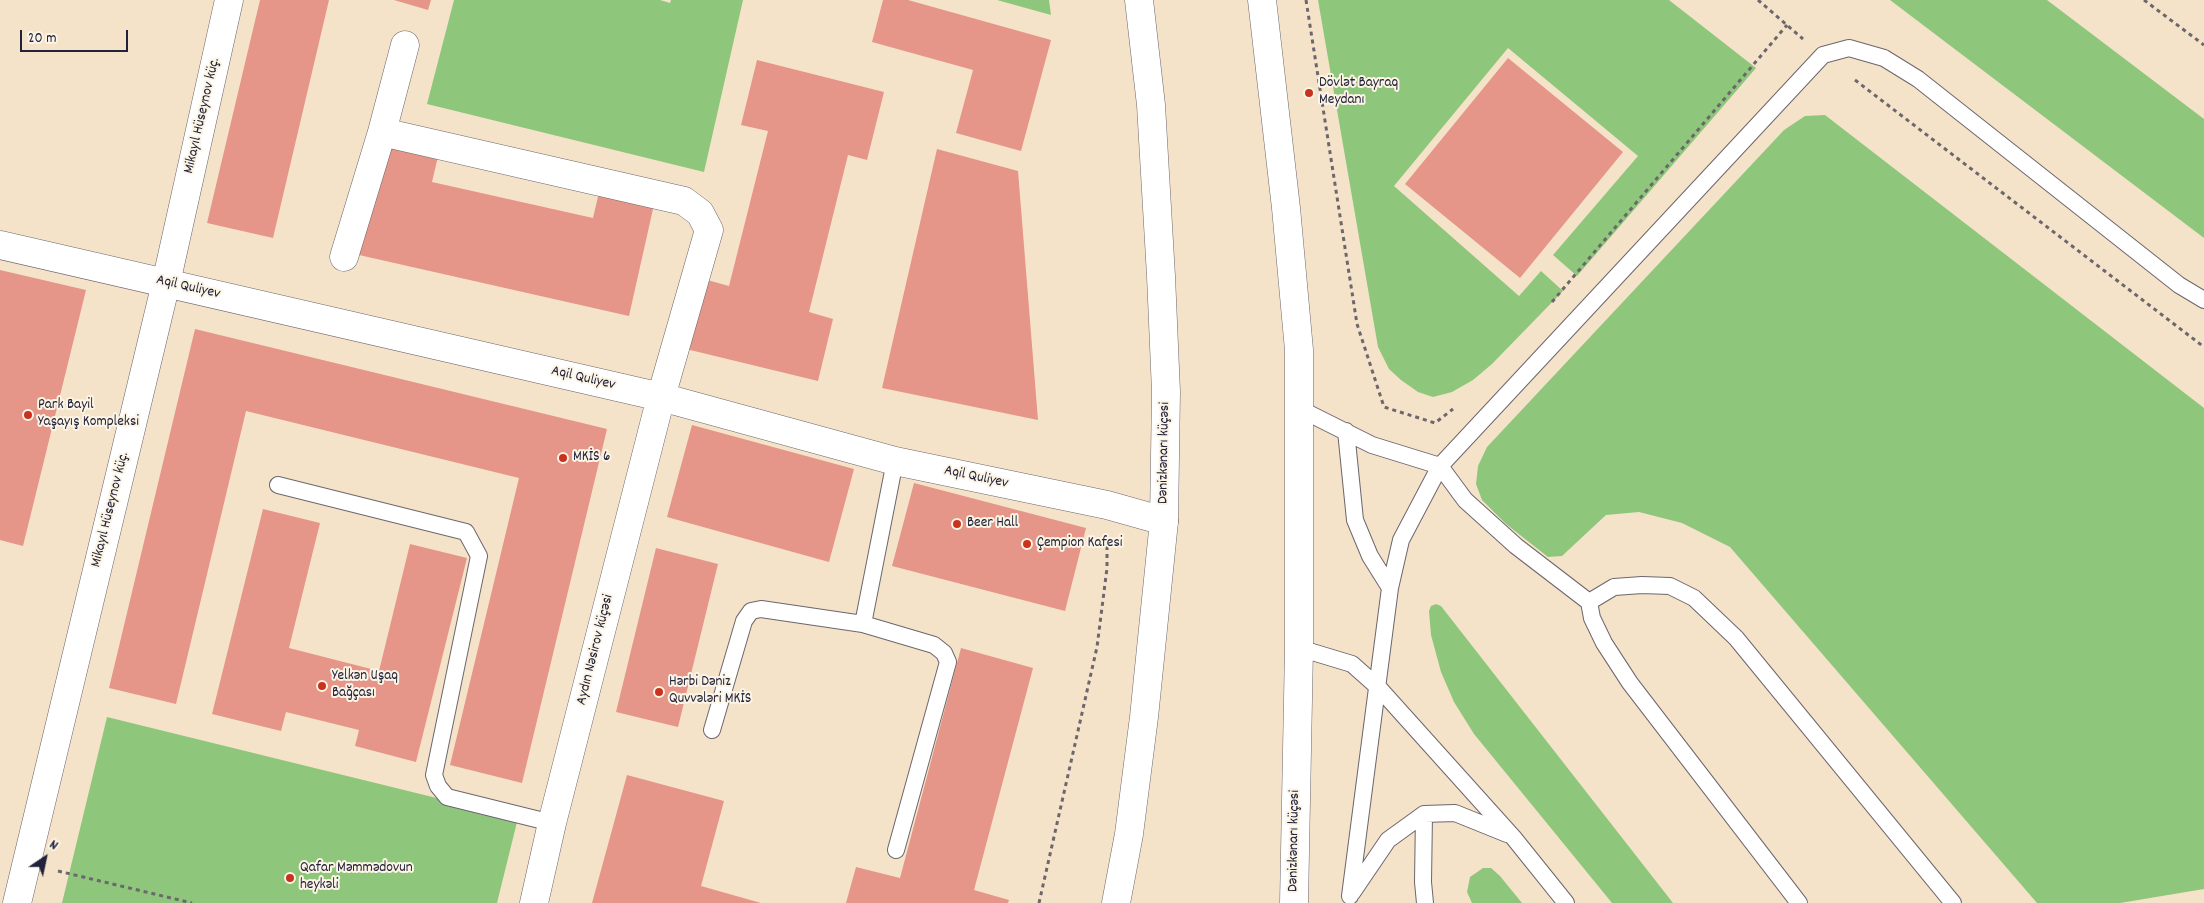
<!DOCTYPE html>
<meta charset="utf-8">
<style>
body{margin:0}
#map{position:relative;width:2204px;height:903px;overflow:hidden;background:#f5e3c9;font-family:Dekko,sans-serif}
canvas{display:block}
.north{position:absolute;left:20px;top:833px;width:50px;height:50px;-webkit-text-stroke:4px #fcf5e5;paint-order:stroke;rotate:34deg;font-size:14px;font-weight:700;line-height:20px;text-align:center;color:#22223b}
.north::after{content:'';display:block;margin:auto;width:18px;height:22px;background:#22223b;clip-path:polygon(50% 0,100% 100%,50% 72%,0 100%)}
.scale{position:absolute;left:20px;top:30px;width:108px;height:22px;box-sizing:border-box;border:2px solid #22223b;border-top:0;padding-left:6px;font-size:15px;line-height:18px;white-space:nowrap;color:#22223b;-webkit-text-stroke:4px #fcf5e5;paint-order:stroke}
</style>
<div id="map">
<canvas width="2204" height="903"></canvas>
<div class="north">N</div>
<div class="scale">20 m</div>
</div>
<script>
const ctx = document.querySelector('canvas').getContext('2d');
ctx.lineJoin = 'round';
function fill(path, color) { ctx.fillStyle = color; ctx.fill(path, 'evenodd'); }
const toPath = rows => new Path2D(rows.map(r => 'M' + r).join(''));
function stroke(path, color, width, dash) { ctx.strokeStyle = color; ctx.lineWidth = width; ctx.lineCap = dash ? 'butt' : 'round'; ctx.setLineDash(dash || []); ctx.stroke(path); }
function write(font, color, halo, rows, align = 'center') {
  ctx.font = font + ' Dekko,sans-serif'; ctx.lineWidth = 4; ctx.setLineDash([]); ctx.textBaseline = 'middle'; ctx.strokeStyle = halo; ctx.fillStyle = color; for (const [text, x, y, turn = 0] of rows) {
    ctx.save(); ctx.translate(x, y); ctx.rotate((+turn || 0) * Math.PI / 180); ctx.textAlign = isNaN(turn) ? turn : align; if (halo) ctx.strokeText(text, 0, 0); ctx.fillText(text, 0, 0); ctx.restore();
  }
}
const green = toPath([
 [454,0,660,0,670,3,671,0,743,0,704,172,427,104],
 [997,0,1049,0,1051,15],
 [1318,0,1669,0,1756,68,1577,276,1553,255,1638,156,1508,48,1394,186,1519,296,1541,271,1563,291,1492,364,1473,380,1452,392,1433,397,1418,392,1401,380,1389,369,1378,347],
 [1890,0,2047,0,2204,119,2204,238],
 [1825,115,2204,408,2204,889,2120,903,2037,903,1730,547,1682,523,1639,512,1606,515,1562,556,1548,557,1506,524,1482,500,1476,484,1478,466,1487,447,1784,130,1805,116],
 [1436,604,1441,606,1673,903,1612,903,1474,734,1454,702,1441,672,1431,635,1429,611,1431,606],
 [107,717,518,818,497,903,62,903],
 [1483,868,1491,868,1500,876,1522,903,1472,903,1467,892,1470,877]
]);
const building = toPath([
 [260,0,329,0,273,238,207,223],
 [394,0,431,0,428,10],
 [883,0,908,0,1051,40,1021,151,956,133,973,70,872,42],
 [1508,58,1623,152,1520,278,1405,184],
 [757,60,884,92,867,160,848,155,809,312,833,319,818,381,682,348,700,278,729,286,768,131,741,125],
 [385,139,439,152,432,182,593,218,600,188,655,200,629,316,359,255],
 [937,149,1018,171,1038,420,882,388],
 [0,270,86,290,23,546,0,540],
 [195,329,607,429,522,783,450,765,519,478,246,411,176,704,109,688],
 [692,425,854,469,829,562,667,517],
 [914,483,1086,528,1065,611,892,566],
 [263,509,320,523,289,648,379,671,410,544,467,558,416,762,355,746,359,730,286,712,281,731,212,714],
 [656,548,718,564,678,727,616,712],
 [961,648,1033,668,974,890,1009,900,1008,903,846,903,856,867,900,878],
 [627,775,724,801,701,886,761,903,592,903]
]);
const path = toPath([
 [1306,0,1357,324,1384,407,1435,423,1453,409],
 [1758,0,1803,39],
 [2144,0,2204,45],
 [1855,80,2204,347],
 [1552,302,1787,25],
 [58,871,192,903],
 [1039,903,1097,647,1107,568,1107,538]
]);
const service = toPath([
 [1300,409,1372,445,1440,466,1465,500,1516,546,1589,602,1592,618,1604,643,1630,683,1799,903],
 [1346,431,1355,520,1370,556,1390,588,1350,896],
 [278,485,466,532,479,556,434,775,438,786,447,797,552,823],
 [1390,588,1401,540,1440,466,1823,55,1849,48,1884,58,1918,79,2179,285,2204,300],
 [1589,602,1614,587,1642,585,1670,586,1694,598,1736,638,1953,903],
 [863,624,895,461],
 [1299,648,1352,664,1379,688,1513,837,1566,903],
 [712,730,744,621,751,611,761,609,863,624,934,645,944,653,948,662,896,850],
 [1424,814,1423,882,1425,903],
 [1352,893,1388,840,1424,814,1455,813,1507,834]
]);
const minor = toPath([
 [382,132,405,45],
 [0,245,661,397,895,461,1107,505,1164,521],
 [344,257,382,132,684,201,700,213,709,230,661,397,552,823,534,903]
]);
const tertiary = toPath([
 [17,903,166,283,229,0]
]);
const trunk = toPath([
 [1262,0,1286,208,1299,350,1299,648,1294,903],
 [1116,903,1129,834,1144,717,1164,521,1166,392,1161,276,1151,105,1139,0]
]);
const markers = [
 [1309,93,5,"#c8321e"],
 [28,415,5,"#c8321e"],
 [563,458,5,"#c8321e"],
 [957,524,5,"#c8321e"],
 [1027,544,5,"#c8321e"],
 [322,686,5,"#c8321e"],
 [659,692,5,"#c8321e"],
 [290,878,5,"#c8321e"]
];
const poiNames = [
 ["Dövlət Bayraq",1319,84],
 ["Meydanı",1319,101],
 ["Park Bayil",38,406],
 ["Yaşayış Kompleksi",38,423],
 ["MKİS 6",573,458],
 ["Beer Hall",967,524],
 ["Çempion Kafesi",1037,544],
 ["Yelkən Uşaq",332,677],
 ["Bağçası",332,694],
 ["Hərbi Dəniz",669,683],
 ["Quvvələri MKİS",669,700],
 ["Qafar Məmmədovun",300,869],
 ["heykəli",300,886]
];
const streetNames = [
 ["Mikayıl Hüseynov küç.",203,116,-77],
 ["Aqil Quliyev",188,288,13],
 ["Aqil Quliyev",583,379,13],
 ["Dənizkənarı küçəsi",1165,453,-89],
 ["Aqil Quliyev",976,478,12],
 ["Mikayıl Hüseynov küç.",111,510,-76],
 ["Aydın Nəsirov küçəsi",596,650,-76],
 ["Dənizkənarı küçəsi",1295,841,-89]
];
fill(green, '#8ec77b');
fill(building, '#e69589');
stroke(service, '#6c666d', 18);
stroke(minor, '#6c666d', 29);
stroke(tertiary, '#6c666d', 29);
stroke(trunk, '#6c666d', 29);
stroke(path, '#6c666d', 3, [4, 4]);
stroke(service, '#fff', 16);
stroke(minor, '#fff', 28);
stroke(tertiary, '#fff', 28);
stroke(trunk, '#fff', 28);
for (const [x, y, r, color] of markers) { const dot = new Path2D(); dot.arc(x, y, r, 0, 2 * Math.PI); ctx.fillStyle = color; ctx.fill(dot); stroke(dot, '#fcf5e5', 2); }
write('15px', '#22223b', '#fcf5e5', poiNames, 'left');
write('15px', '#22223b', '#fcf5e5', streetNames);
</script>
